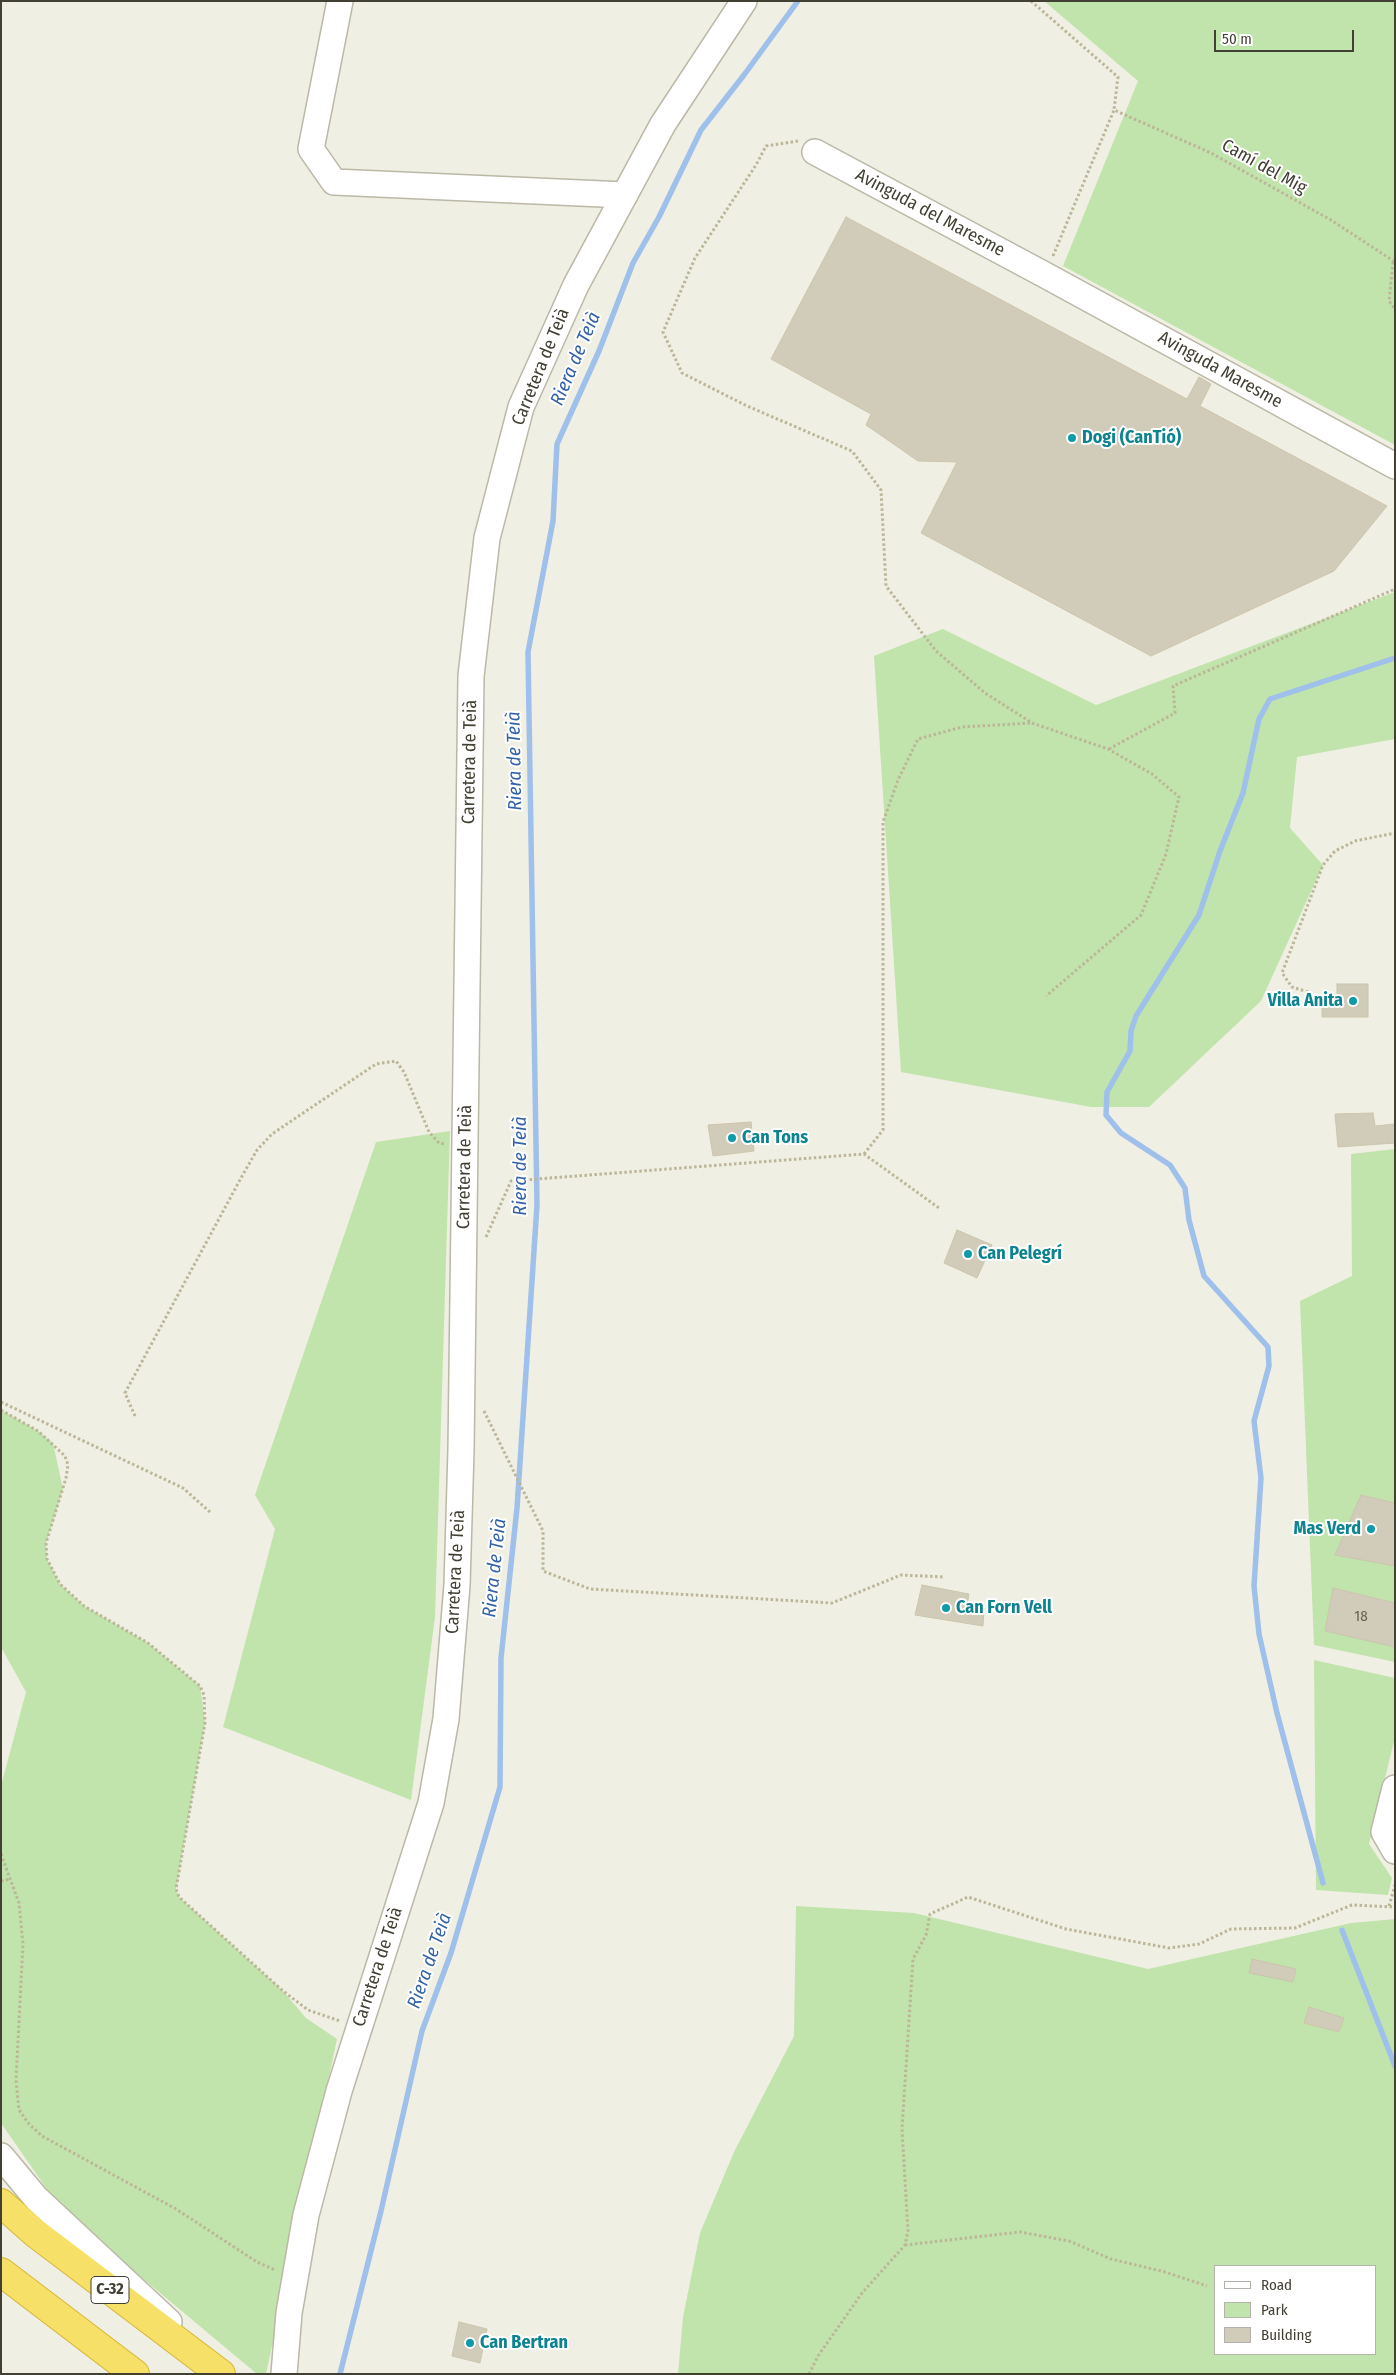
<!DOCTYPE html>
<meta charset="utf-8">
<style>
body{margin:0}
#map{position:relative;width:1396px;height:2375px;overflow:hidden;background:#f0efe3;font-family:"Fira Sans Condensed",sans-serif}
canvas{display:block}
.frame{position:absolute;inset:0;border:2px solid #423f33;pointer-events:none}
.legend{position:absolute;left:1214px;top:2265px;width:162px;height:90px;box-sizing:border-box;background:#fff;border:1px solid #b3b2ad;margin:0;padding:6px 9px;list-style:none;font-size:15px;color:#423f33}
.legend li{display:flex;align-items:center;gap:10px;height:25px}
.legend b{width:25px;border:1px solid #b3b2ad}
.scale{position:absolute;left:1214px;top:30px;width:140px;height:22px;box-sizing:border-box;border:2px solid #423f33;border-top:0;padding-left:6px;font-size:15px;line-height:18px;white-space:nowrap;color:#423f33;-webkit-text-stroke:4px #fff;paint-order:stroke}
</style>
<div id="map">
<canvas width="1396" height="2375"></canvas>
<div class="frame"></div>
<ul class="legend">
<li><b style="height:6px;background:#fff"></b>Road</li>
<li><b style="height:14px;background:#c1e4ac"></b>Park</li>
<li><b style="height:14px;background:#d1ccb9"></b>Building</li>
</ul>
<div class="scale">50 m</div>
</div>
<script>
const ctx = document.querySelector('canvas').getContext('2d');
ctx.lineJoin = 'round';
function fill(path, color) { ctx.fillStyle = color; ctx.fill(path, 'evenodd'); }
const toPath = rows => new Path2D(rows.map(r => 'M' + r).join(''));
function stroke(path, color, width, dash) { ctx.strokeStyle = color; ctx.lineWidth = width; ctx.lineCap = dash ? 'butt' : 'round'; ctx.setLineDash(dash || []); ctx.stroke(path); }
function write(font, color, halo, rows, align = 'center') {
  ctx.font = font + ' "Fira Sans Condensed",sans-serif'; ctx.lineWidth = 4; ctx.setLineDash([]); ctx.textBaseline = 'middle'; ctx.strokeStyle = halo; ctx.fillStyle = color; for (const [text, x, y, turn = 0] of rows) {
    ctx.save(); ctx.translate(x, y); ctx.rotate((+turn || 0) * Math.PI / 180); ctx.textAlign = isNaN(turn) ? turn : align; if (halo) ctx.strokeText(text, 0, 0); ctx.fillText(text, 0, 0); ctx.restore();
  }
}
const green = toPath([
 [1044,1,1395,1,1395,445,1063,266,1138,81],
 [1395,592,1395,739,1297,757,1290,828,1323,865,1261,1001,1149,1107,1091,1107,901,1072,874,656,943,629,1096,705],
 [450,1131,435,1617,411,1800,223,1727,275,1529,255,1495,376,1142],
 [1395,1149,1395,1662,1314,1645,1300,1301,1352,1276,1351,1154],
 [1,1410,38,1431,53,1443,63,1489,46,1543,47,1559,60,1584,84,1606,148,1643,200,1686,205,1723,176,1889,179,1897,283,1991,306,2018,337,2039,266,2374,257,2374,62,2211,1,2123,1,1786,26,1692,1,1647],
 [1314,1660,1395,1678,1395,1737,1369,1844,1392,1878,1388,1895,1316,1890],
 [796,1906,914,1913,1148,1969,1351,1923,1395,1919,1395,2374,678,2374,683,2317,700,2233,734,2152,794,2036],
 [1215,2266,1375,2266,1375,2354,1215,2354]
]);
const stream = toPath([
 [1323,1883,1277,1713,1259,1634,1254,1586,1261,1478,1254,1421,1269,1366,1268,1347,1204,1276,1189,1220,1185,1188,1170,1165,1121,1133,1106,1115,1107,1092,1130,1051,1131,1031,1136,1016,1199,915,1220,851,1243,793,1259,719,1270,699,1395,658],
 [1342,1930,1395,2066],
 [340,2374,381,2211,422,2031,451,1953,500,1787,501,1658,517,1508,537,1205,528,652,553,521,557,444,599,351,633,263,659,217,701,130,744,75,798,1]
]);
const building = toPath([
 [846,217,1187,399,1199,377,1211,384,1200,406,1387,506,1334,571,1151,656,921,533,957,462,918,461,866,425,871,414,771,359,846,217],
 [1337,984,1368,984,1368,1017,1322,1017,1322,1003,1337,1003,1337,984],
 [1373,1113,1375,1126,1395,1124,1395,1143,1338,1147,1335,1114,1373,1113],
 [751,1122,754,1151,713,1156,708,1125,751,1122],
 [957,1230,992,1245,977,1278,944,1263,957,1230],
 [1361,1495,1395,1503,1395,1566,1335,1555,1361,1495],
 [922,1585,969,1594,967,1606,984,1609,983,1626,915,1615,922,1585],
 [1333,1588,1395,1603,1395,1647,1325,1631,1333,1588],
 [1252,1959,1296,1969,1293,1982,1249,1973,1252,1959],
 [1309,2007,1344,2018,1339,2032,1304,2023,1309,2007],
 [459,2322,487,2329,480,2363,452,2356,459,2322]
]);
const path = toPath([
 [1031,1,1118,77,1114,110],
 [798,141,766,146,756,165,695,258,663,332,682,373,747,406,852,451,881,490,886,586,936,651,985,693,1032,723,1108,749,1152,774,1179,797,1166,854,1141,915,1046,996],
 [1053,256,1114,110,1211,153,1331,220,1395,262],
 [1393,262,1389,301,1395,309],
 [1109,749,1175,713,1173,686,1395,589],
 [1308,992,1292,987,1282,973,1323,865,1335,851,1355,841,1395,833],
 [864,1154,883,1130,883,822,898,780,918,739,962,727,1032,723],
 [486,1237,511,1181,864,1154,939,1208],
 [1,1402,183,1488,210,1512],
 [1,1410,38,1431,65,1456,68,1465,66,1478,46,1543,47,1559,60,1584,84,1606,148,1643,200,1686,204,1695,205,1723,176,1889,179,1897,283,1991,308,2010,340,2021],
 [484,1411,543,1531,543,1571,590,1589,832,1603,901,1575,945,1577],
 [135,1416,125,1393,241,1178,257,1150,272,1134,376,1064,396,1061,404,1072,429,1132,439,1143,445,1144],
 [1,1854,19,1903,23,1944,16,2080,19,2110,29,2124,42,2136,176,2209,257,2262,275,2270],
 [1,1881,10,1879],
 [1389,1906,1395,1885],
 [905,2245,1020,2232,1069,2241,1111,2259,1165,2272,1207,2286],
 [809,2374,818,2356,862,2293,905,2245,908,2231,902,2129,913,1959,926,1935,930,1914,968,1897,1066,1929,1169,1948,1199,1944,1231,1929,1295,1928,1352,1905,1395,1907]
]);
const minor = toPath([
 [340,1,311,149,334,182,625,195],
 [815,152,1045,275,1395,466],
 [1395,1788,1384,1832,1395,1851],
 [1,2156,36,2198,169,2322],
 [284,2374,289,2313,306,2215,339,2091,431,1803,446,1719,457,1585,461,1450,471,676,487,538,521,407,576,285,663,124,744,1]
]);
const highway = toPath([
 [1,2203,35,2233,221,2374],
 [1,2272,135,2374]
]);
const markers = [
 [1072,438,5,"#0f9aa8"],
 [1353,1001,5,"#0f9aa8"],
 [732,1138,5,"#0f9aa8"],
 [968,1254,5,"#0f9aa8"],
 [1371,1529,5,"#0f9aa8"],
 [946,1608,5,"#0f9aa8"],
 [470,2343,5,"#0f9aa8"]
];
const numberNames = [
 ["18",1361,1617]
];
const shields = [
 [110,2290,38]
];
const shieldNames = [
 ["C-32",110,2290]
];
const streetNames = [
 ["Camí del Mig",1264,167,29],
 ["Avinguda del Maresme",930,213,28],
 ["Carretera de Teià",541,367,-68],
 ["Avinguda Maresme",1220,370,29],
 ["Carretera de Teià",470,762,-89],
 ["Carretera de Teià",465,1167,-89],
 ["Carretera de Teià",456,1572,-87],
 ["Carretera de Teià",378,1967,-72]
];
const cultureNames = [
 ["Dogi (CanTió)",1082,438],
 ["Villa Anita",1343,1001,"right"],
 ["Can Tons",742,1138],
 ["Can Pelegrí",978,1254],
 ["Mas Verd",1361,1529,"right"],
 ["Can Forn Vell",956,1608],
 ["Can Bertran",480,2343]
];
const waterNames = [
 ["Riera de Teià",576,359,-67],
 ["Riera de Teià",515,761,-91],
 ["Riera de Teià",521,1166,-90],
 ["Riera de Teià",495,1568,-84],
 ["Riera de Teià",430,1961,-71]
];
fill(green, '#c1e4ac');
stroke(stream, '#a0c0ec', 5.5);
fill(building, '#d1ccb9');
stroke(building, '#ccc5ac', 1);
stroke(minor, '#bbb8a6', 28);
stroke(highway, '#d5b638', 30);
stroke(path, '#bcb698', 3, [2.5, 2.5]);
stroke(minor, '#fff', 25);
stroke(highway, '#f7e067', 28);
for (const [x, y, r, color] of markers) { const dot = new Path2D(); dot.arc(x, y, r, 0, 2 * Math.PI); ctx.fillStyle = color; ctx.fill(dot); stroke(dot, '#fff', 2); }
write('15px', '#666254', null, numberNames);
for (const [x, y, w] of shields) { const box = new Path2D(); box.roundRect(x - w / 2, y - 13.5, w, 27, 4); ctx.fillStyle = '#fff'; ctx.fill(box); stroke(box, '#423f33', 1); }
write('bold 16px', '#423f33', null, shieldNames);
write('18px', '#423f33', '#fff', streetNames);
write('bold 18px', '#0d838f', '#fff', cultureNames, 'left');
write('italic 19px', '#3362a8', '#fff', waterNames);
</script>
